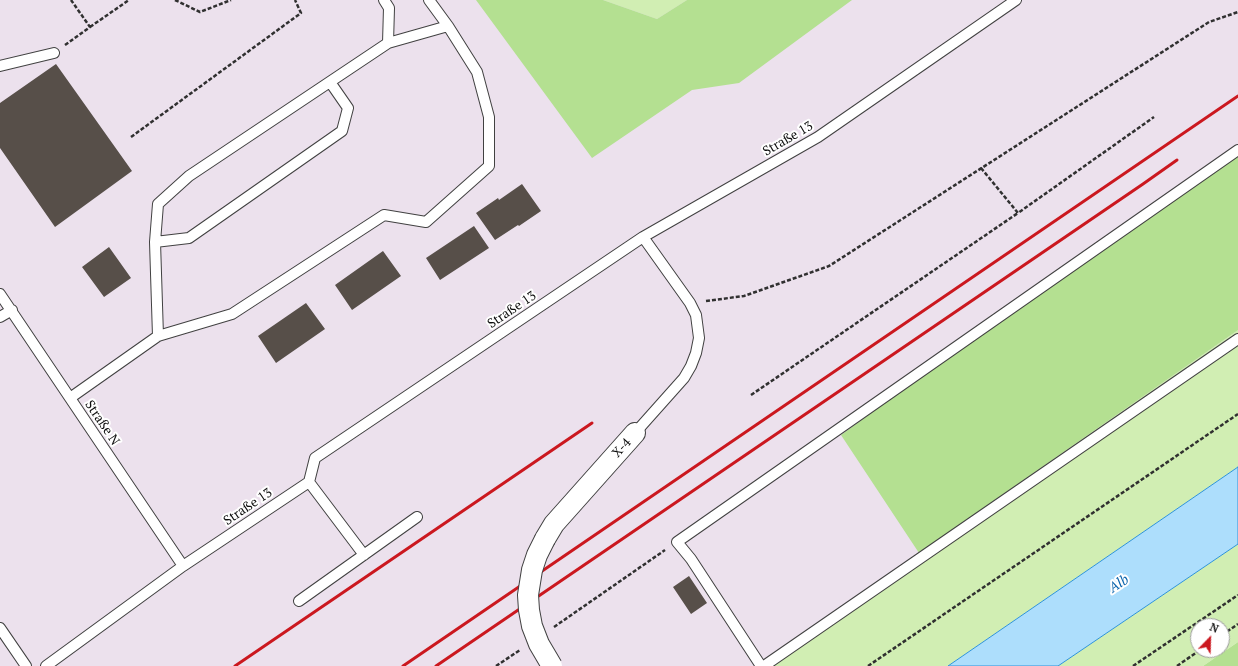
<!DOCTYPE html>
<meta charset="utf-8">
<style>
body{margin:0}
#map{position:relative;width:1238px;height:666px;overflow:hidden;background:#fffcee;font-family:"PT Serif",serif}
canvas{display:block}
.north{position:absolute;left:1190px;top:618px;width:40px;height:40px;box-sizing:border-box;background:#fff;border:1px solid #9f9f9f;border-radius:50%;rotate:23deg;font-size:11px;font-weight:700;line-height:16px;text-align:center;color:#0e0e0e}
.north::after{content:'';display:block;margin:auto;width:14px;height:18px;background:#cb181f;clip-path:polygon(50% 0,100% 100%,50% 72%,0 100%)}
</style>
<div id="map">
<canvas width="1238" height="666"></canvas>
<div class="north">N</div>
</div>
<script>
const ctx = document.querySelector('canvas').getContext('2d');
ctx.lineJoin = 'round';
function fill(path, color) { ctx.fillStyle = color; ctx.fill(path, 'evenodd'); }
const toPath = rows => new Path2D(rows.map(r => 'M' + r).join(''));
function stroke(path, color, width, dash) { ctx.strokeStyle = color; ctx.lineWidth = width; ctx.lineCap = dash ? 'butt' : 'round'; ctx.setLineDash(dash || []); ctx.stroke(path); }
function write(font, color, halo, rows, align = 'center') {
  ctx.font = font + ' "PT Serif",serif'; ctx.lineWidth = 4; ctx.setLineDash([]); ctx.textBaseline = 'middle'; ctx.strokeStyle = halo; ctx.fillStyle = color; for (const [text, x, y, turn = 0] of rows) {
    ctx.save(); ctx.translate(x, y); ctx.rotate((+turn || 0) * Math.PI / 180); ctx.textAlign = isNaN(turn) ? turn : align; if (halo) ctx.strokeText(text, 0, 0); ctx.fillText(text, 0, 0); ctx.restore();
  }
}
const industrial = toPath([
 [0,0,1238,0,1238,354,785,666,0,666]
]);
const green = toPath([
 [603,0,687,0,657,19],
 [1238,330,1238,467,948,666,757,666],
 [1238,544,1238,642,1203,666,1058,666],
 [1198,626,1222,626,1222,650,1198,650]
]);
const forest = toPath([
 [476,0,603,0,657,19,687,0,852,0,739,83,692,90,592,158],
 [1238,145,1238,330,919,553,841,435],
 [1238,642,1238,666,1203,666]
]);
const water = toPath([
 [1238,467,1238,544,1058,666,948,666,1238,467]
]);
const building = toPath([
 [56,64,132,171,55,227,0,148,0,103],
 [522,184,541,211,519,226,518,225,495,240,476,213,498,198,499,200],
 [474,226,489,248,440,280,426,258],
 [109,247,131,278,104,297,82,267],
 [383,251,401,276,352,310,335,285],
 [306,303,325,329,276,363,258,336],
 [689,576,707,603,691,614,673,587]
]);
const path = toPath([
 [175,0,200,12,231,0],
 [90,27,129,0],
 [65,45,90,27,71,0],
 [131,137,301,13,295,0],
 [981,168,1018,213,1154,117],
 [706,301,744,296,829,266,1209,22,1238,12],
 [751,395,1018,213],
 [554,627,665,550],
 [1222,635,1238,624],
 [496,666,520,650],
 [868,666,1238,414],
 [1133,666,1238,595],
 [1177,666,1200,650]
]);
const lane = toPath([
 [384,0,389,8,388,43],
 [429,0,448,26],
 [0,66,54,53],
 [155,242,189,238,342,131,348,108,330,82],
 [0,294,183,566],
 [0,317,12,310],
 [70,398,158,336,232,314,384,215,426,222,489,166,489,117,477,72,448,26,388,43,189,176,158,204,155,242,158,336],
 [635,433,684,378,691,366,696,353,699,338,696,315,690,303,643,237],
 [309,482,364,555],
 [299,601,417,517],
 [0,628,26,666],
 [46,666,183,566,309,482,315,458,643,237,818,137,1016,0],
 [761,666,691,559,677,542,1238,150],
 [764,666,1238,339]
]);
const street = toPath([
 [545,539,554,524,635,433]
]);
const rail = toPath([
 [235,666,592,423],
 [403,666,1238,96],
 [436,666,1143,184,1177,160]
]);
const streetBridge = toPath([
 [545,539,537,555,532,570,528,595,529,610,532,626,539,644,552,666]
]);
const streetNames = [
 ["Straße 13",788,139,-30],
 ["Straße 13",512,310,-34],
 ["Straße N",102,423,56],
 ["X-4",622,448,-48],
 ["Straße 13",248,507,-34]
];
const waterNames = [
 ["Alb",1119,584,-34]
];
fill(industrial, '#ece1ed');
fill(green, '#d1eeb3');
fill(forest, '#b4e091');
fill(water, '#addefc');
stroke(water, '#2d93da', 1);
fill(building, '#574f49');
stroke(lane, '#414141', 12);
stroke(street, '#414141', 22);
stroke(path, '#303030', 2.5, [4, 2]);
stroke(lane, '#fff', 10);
stroke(street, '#fff', 20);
stroke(rail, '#cb181f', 3);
stroke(streetBridge, '#414141', 22, []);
stroke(streetBridge, '#fff', 20);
write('13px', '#0e0e0e', '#fff', streetNames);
write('italic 14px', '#0a64ac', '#fff', waterNames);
</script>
